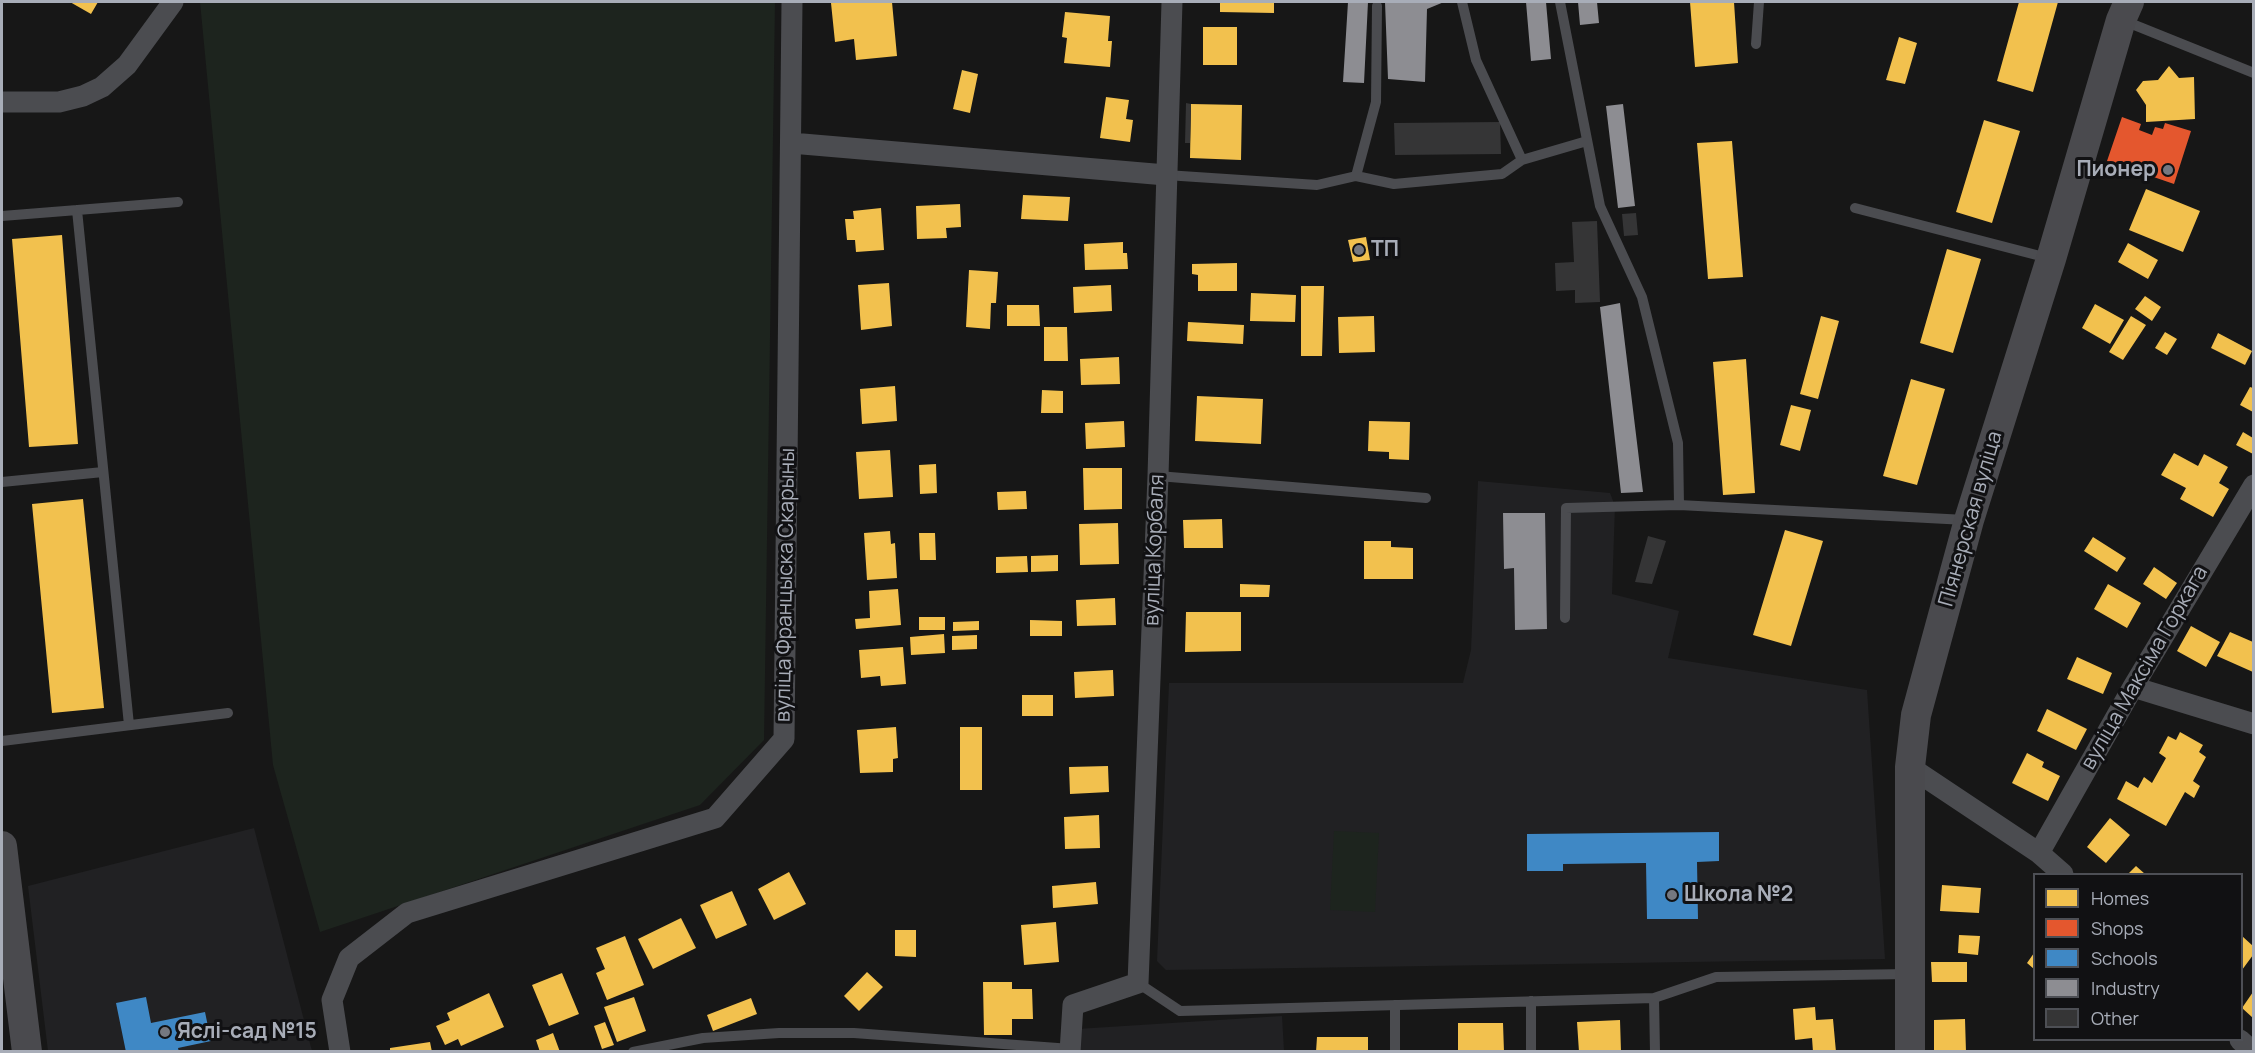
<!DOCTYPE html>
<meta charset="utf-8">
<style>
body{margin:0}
#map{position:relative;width:2255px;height:1053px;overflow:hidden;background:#171717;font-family:Manrope,sans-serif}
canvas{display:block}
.frame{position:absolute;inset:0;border:3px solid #a8adb8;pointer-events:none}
.legend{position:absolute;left:2033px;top:873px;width:210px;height:168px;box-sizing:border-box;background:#111113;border:2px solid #4d4f55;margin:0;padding:8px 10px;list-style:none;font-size:18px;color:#a8adb8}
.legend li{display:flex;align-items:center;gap:12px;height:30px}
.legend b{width:30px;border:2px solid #4d4f55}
</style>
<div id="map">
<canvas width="2255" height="1053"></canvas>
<div class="frame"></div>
<ul class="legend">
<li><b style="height:16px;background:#f2c14e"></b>Homes</li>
<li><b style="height:16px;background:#e4572e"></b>Shops</li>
<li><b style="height:16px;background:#3f88c5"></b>Schools</li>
<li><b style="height:16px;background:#8d8d92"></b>Industry</li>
<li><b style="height:16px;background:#353536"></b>Other</li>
</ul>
</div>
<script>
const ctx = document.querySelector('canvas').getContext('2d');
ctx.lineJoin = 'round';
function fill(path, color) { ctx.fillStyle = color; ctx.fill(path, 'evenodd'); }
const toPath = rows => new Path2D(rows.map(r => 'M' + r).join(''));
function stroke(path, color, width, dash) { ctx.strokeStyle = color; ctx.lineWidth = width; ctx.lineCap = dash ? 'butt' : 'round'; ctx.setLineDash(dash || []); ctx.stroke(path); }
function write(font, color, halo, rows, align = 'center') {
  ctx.font = font + ' Manrope,sans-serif'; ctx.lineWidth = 6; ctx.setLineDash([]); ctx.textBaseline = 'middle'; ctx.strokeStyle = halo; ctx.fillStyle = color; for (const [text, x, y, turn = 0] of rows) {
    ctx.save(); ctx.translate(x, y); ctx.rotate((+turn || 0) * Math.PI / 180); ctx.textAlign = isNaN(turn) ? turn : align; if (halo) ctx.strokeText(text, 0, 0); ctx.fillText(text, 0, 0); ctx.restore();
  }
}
const built = toPath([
 [1478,481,1610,493,1615,506,1612,594,1679,611,1668,658,1867,690,1885,959,1166,970,1157,961,1169,683,1463,683,1471,650],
 [254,828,312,1051,48,1051,28,886],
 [1282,1016,1284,1051,1077,1052,1077,1029]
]);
const green = toPath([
 [200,2,775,2,764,740,700,805,320,932,273,765],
 [1334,831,1379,833,1375,912,1330,910]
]);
const homes = toPath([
 [70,2,98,2,91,14],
 [847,2,892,2,897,56,856,60,854,39,835,42,831,3],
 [1220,2,1274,2,1274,13,1220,12],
 [1690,2,1734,2,1738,63,1695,67],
 [2019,2,2058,2,2033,92,1997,81],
 [1065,12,1110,16,1108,41,1112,41,1110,67,1064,63,1067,38,1062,37],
 [1203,27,1237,27,1237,65,1203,65],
 [1899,37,1917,43,1905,84,1886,80],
 [2169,66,2179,78,2194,77,2195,119,2146,122,2146,105,2136,90,2143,81,2158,80],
 [962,70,978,74,970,113,953,109],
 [1106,97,1129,100,1126,119,1133,120,1130,142,1100,138],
 [1191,104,1242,105,1241,160,1190,158],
 [1984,120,2020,131,1992,223,1956,212],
 [1732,141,1743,277,1708,279,1697,143],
 [2146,189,2200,211,2183,252,2129,230],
 [1023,195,1070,197,1068,221,1021,219],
 [960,204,961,227,946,228,947,238,917,239,916,206],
 [881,208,884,250,856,252,855,240,847,240,845,219,854,219,853,211],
 [62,235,78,444,29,447,12,239],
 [1366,237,1370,260,1353,262,1348,240],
 [1123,242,1123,253,1127,253,1128,269,1085,270,1084,244],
 [2128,243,2158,260,2148,279,2118,262],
 [1947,249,1981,259,1953,353,1920,343],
 [1237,263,1237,291,1198,291,1198,275,1192,274,1192,264],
 [969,270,998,272,996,303,991,303,990,329,966,327],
 [889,283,892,326,861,330,858,285],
 [1111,285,1112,311,1074,313,1073,287],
 [1301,286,1324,286,1322,356,1301,356],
 [1251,293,1296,295,1295,322,1250,321],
 [2145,296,2161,307,2152,321,2135,309],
 [2095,304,2124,320,2110,344,2082,328],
 [1007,305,1039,305,1040,326,1007,326],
 [1374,316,1375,352,1339,353,1338,317],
 [1821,316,1839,321,1818,399,1800,394],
 [2131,316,2146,325,2123,360,2109,352],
 [1188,322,1244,325,1243,344,1187,341],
 [1044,327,1067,327,1068,361,1044,361],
 [2165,332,2177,339,2167,355,2155,348],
 [2218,333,2252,351,2245,365,2211,348],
 [1119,357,1120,384,1081,385,1080,359],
 [1746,359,1755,493,1723,495,1713,362],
 [1911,379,1945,389,1917,485,1883,476],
 [895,386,897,421,862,424,860,389],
 [2250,387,2253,388,2253,412,2240,405],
 [1042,390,1063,391,1063,413,1041,413],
 [1197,396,1263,399,1261,444,1195,441],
 [1791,405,1811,410,1800,451,1780,445],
 [1124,421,1125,447,1086,449,1085,423],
 [1369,421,1410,422,1409,460,1389,459,1389,452,1368,451],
 [2243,432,2253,438,2253,454,2236,445],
 [890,450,893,497,859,499,856,452],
 [2174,453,2198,466,2204,454,2228,467,2219,483,2229,489,2213,517,2180,499,2186,488,2161,475],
 [936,464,937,493,920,494,919,465],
 [1083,468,1122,468,1122,509,1084,510],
 [1026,491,1027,509,998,510,997,492],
 [83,499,104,708,52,713,32,504],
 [1222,519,1223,548,1184,548,1183,520],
 [1118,523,1119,564,1080,565,1079,524],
 [1785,530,1823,541,1791,646,1753,635],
 [890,531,891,544,895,543,897,578,867,580,864,533],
 [919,533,935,533,936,560,920,560],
 [2093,537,2126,558,2117,572,2084,551],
 [1364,541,1391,541,1391,547,1413,548,1413,579,1364,579],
 [1058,555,1058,571,1031,572,1031,556],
 [1027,556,1028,572,996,573,996,557],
 [2154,567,2177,583,2166,599,2143,584],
 [1240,584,1270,585,1269,597,1240,597],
 [2108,584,2141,603,2127,628,2094,609],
 [898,589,901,625,856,629,855,619,870,618,869,591],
 [1115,598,1116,625,1077,626,1076,600],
 [1186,612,1241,612,1241,651,1185,652],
 [919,617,945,617,945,630,919,630],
 [1030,620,1062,621,1062,636,1030,636],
 [979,621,979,630,953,631,953,622],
 [2191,626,2220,642,2206,667,2177,651],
 [2230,632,2253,642,2253,672,2217,656],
 [944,634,945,653,911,655,910,637],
 [977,635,977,649,952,650,952,636],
 [903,647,906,684,881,686,880,676,861,678,859,650],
 [2077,657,2112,673,2103,694,2067,679],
 [1113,670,1114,696,1075,698,1074,672],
 [1022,695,1053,695,1053,716,1022,716],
 [2047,709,2087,729,2076,750,2037,731],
 [896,727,898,758,893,759,893,772,860,773,857,730],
 [960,727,982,727,982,790,960,790],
 [2180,732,2203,745,2199,752,2206,757,2193,781,2200,786,2194,798,2185,792,2166,826,2117,799,2126,781,2138,788,2144,777,2152,783,2166,758,2159,753,2168,736,2176,740],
 [2027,753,2044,762,2042,767,2060,776,2048,801,2012,783],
 [1108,766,1109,792,1070,794,1069,767],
 [1099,815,1100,848,1065,849,1064,817],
 [2110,818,2130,835,2106,863,2087,847],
 [2136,866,2145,874,2128,874],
 [789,872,806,904,774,920,758,889],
 [1096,882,1098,904,1053,908,1052,886],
 [1942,885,1981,888,1979,913,1940,911],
 [732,891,747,925,716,939,700,905],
 [681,918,696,948,653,969,638,939],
 [1056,922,1059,962,1024,965,1021,925],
 [895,930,916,930,916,957,895,956],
 [1959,935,1980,936,1978,955,1958,953],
 [625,936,644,985,607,1000,596,973,605,969,596,948],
 [2242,936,2253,946,2253,955,2242,970],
 [2034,953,2034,969,2027,963],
 [1931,962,1967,962,1967,982,1932,982],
 [867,972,883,987,859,1011,844,996],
 [562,973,579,1014,549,1026,532,985],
 [983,982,1012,982,1012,989,1032,989,1033,1019,1012,1019,1012,1035,984,1035],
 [2253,992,2253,1018,2242,1008],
 [489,993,504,1027,461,1046,458,1039,445,1045,436,1026,450,1020,447,1013],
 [634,997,646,1031,617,1042,604,1007],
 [751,998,757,1014,713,1031,707,1015],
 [1815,1007,1816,1020,1833,1019,1836,1052,1813,1052,1812,1038,1795,1040,1793,1009],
 [1965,1019,1966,1052,1934,1052,1934,1020],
 [1620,1020,1621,1052,1579,1052,1577,1022],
 [605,1022,614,1045,602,1049,594,1026],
 [1458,1023,1503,1023,1504,1052,1458,1052],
 [553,1033,560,1052,540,1052,536,1040],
 [1317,1037,1368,1037,1368,1052,1316,1052],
 [430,1042,432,1052,390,1052,390,1048]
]);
const shops = toPath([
 [2122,117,2141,124,2139,130,2152,135,2155,127,2163,129,2165,123,2191,131,2174,184,2107,161]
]);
const schools = toPath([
 [1719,832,1719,861,1697,862,1698,919,1647,919,1646,863,1563,864,1563,871,1527,871,1527,834],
 [146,997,151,1023,205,1012,211,1041,178,1048,179,1052,126,1052,116,1003]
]);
const industry = toPath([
 [1348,2,1368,2,1364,83,1343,82],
 [1385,2,1444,2,1427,9,1425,82,1388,79],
 [1526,2,1546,2,1551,59,1531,61],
 [1578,2,1597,2,1599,23,1580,25],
 [1623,104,1635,206,1618,208,1606,106],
 [1620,303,1643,492,1621,493,1600,307],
 [1503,513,1545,513,1547,629,1515,630,1514,568,1504,569]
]);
const building = toPath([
 [1186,103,1191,104,1190,143,1185,143],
 [1500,122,1501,154,1395,155,1394,123],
 [1636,213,1638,235,1624,236,1622,214],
 [1597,221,1600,302,1575,303,1575,290,1556,291,1555,263,1574,262,1572,222],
 [1648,536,1666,541,1652,584,1635,582]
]);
const lane = toPath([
 [1462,2,1476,60,1522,160],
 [1560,2,1600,206,1642,297,1678,443,1679,505],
 [2122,20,2254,73],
 [1756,44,1759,2],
 [1166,175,1317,185,1356,176,1376,102,1377,6],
 [1356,176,1394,184,1502,174,1522,160,1587,141],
 [1855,208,2048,258],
 [77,210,129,725],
 [2,216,178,202],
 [1158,476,1426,498],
 [2,482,103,472],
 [1565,618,1566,508,1679,505,1966,520],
 [2,741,228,713],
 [1138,983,1180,1011,1654,998,1716,977,1909,974],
 [1654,998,1655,1052],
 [1531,1001,1531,1052],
 [1395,1005,1395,1052],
 [633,1052,703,1038,779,1033,854,1033,1071,1049]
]);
const street = toPath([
 [2,102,59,102,83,96,102,87,127,65,173,2],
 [791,143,1166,175],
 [2133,687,2254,724],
 [1910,767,2039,853,2063,874],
 [2039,853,2133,687,2254,485],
 [2240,1040,2253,1052],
 [340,1052,332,1000,349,958,407,913,715,818,784,739,792,2],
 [1070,1052,1073,1005,1138,983,1158,476,1172,2]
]);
const secondary = toPath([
 [2,846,27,1052],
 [1910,1052,1910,767,1916,715,1969,520,2051,259,2121,20,2129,2]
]);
const markers = [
 [2168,170,6,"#757880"],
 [1359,250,6,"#757880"],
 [1672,895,6,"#757880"],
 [165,1032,6,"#757880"]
];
const poiNames = [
 ["Пионер",2156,170,"right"],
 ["ТП",1371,250],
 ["Школа №2",1684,895],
 ["Яслі-сад №15",177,1032]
];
const streetNames = [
 ["Піянерская вуліца",1971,519,-74],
 ["вуліца Корбаля",1155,550,-88],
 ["вуліца Францыска Скарыны",786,585,-89],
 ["вуліца Максіма Горкага",2145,668,-60]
];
fill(built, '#212123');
fill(green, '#1d241e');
fill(homes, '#f2c14e');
fill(shops, '#e4572e');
fill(schools, '#3f88c5');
fill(industry, '#8d8d92');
fill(building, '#353536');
stroke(lane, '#4b4c50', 10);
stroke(street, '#4b4c50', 21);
stroke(secondary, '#4a4a4e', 30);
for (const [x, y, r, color] of markers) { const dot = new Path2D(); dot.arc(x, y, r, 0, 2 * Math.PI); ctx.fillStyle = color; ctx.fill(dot); stroke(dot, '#111113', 2); }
write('bold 21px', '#a8adb8', '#111113', poiNames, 'left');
write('21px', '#a8adb8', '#111113', streetNames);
</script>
